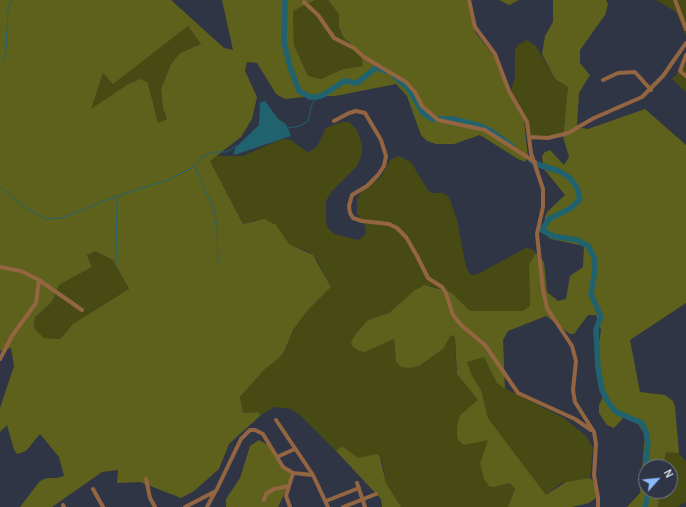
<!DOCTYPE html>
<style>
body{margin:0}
#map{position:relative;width:686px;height:507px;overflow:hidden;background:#303546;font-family:Karla,sans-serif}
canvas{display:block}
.north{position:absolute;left:638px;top:459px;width:40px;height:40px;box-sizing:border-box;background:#303546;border:1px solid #747887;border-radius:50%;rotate:63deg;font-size:11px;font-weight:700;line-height:16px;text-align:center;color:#dadde8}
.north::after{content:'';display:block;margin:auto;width:14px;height:18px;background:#8bbafc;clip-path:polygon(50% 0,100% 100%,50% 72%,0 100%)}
</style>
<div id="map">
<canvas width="686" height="507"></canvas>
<div class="north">N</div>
</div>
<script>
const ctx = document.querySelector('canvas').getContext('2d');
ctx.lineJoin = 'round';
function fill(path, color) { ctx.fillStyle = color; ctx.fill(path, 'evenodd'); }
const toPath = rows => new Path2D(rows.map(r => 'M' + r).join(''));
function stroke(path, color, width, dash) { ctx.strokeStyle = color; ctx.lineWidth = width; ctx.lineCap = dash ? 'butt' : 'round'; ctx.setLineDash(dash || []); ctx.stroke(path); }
const green = toPath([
 [315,0,328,0,339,14,340,32,343,37,361,53,363,66,343,69,321,79,308,76,294,45,293,11],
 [656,0,686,0,686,36,676,12],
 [188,26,201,44,180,53,171,64,161,89,163,108,167,119,158,123,148,83,135,81,90,110,103,73,113,83],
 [527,40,536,46,555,79,568,87,563,135,544,139,528,140,525,123,511,90,515,78,515,49,519,44],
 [686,64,686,92,672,79],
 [342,122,349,122,357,130,362,145,362,154,357,166,332,191,326,201,326,222,328,228,334,234,358,240,364,236,366,231,365,225,357,213,357,199,362,190,381,177,390,160,399,156,411,162,427,189,431,193,443,193,449,197,457,220,466,267,471,275,476,275,526,248,532,249,536,253,529,264,530,306,522,311,470,311,451,292,430,286,419,287,389,313,368,320,355,335,351,342,365,352,394,339,396,362,398,365,411,368,419,366,443,349,451,334,455,337,456,369,461,379,478,400,460,415,464,445,489,439,480,463,494,487,510,483,515,489,508,507,401,507,386,483,382,460,373,455,358,459,345,448,338,449,336,451,300,415,291,409,274,407,261,415,257,412,243,413,240,397,265,369,278,359,284,352,293,330,307,311,331,287,317,260,309,252,289,244,256,220,243,224,210,161,216,156,243,156,279,140,287,139,291,140,307,152,311,151,318,145,326,128],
 [95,251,113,260,129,289,70,327,60,339,44,338,34,328,35,317,52,302,59,285,92,267,87,254],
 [484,357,502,387,564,418,586,436,593,448,590,478,561,483,546,495,488,418,481,390,472,376,466,362],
 [676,451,686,461,686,502,677,507,658,507,660,491,670,491,670,467,664,467,666,452]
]);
const forest = toPath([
 [0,0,171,0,224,48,233,50,222,0,315,0,293,11,294,45,308,76,321,79,343,69,363,66,361,53,343,37,339,27,339,14,328,0,467,0,475,32,497,60,524,120,528,157,525,162,518,159,480,135,454,144,436,144,427,141,421,135,407,96,396,84,335,96,313,96,285,99,276,94,257,63,247,62,245,71,257,97,252,119,241,137,210,161,243,224,264,219,276,225,289,244,313,255,331,287,307,311,293,330,284,352,278,359,265,369,240,397,243,413,257,412,261,415,229,444,219,469,194,491,181,498,140,482,117,483,118,470,102,472,52,507,20,507,40,481,47,478,56,478,64,476,59,457,40,434,26,451,17,454,14,450,7,425,0,432,0,408,14,366,11,348,0,351],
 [188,26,201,44,180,53,171,64,161,89,163,108,167,119,158,123,148,83,141,79,130,83,91,109,103,73,113,84],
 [95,251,113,260,129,289,73,324,60,339,44,338,34,328,35,317,52,302,59,285,92,267,87,255],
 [499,0,519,0,509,5],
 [553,0,606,0,608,4,605,15,580,50,580,63,590,75,579,93,577,127,588,129,645,109,686,145,686,303,630,340,640,392,665,395,673,401,675,407,679,453,666,452,664,467,646,467,646,491,660,491,658,507,627,507,640,493,645,435,635,419,624,417,614,428,607,425,599,413,599,405,605,393,597,356,601,330,596,315,588,315,574,334,570,334,546,316,508,331,503,340,505,389,497,383,484,357,467,362,472,376,481,390,488,418,546,495,566,482,590,478,593,481,597,487,597,497,589,503,572,507,508,507,515,489,510,483,494,487,489,486,484,479,480,463,488,440,464,445,458,440,457,434,457,427,460,415,478,400,457,374,455,337,451,335,443,349,419,366,411,368,401,367,396,362,394,339,365,352,359,351,352,346,351,342,355,335,368,320,389,313,415,290,424,285,451,292,470,311,522,311,530,306,529,264,536,253,544,262,547,292,558,301,566,299,570,276,583,267,584,246,551,239,547,236,544,228,545,217,547,212,565,195,544,169,542,156,545,152,550,150,564,165,569,157,563,137,568,87,555,79,542,54,545,36,553,22],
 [259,440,268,445,290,474,291,477,288,486,278,507,226,507,226,499,240,478,250,446],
 [341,447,345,448,358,458,377,454,380,457,386,483,401,507,382,507,381,499,336,451]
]);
const water = toPath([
 [265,101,278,119,286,124,291,136,234,155,235,148,259,125,260,103]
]);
const stream = toPath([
 [3,62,6,50,8,9,12,0],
 [288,128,300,126,308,121,311,107,316,97],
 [195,167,214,210,217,225,218,263],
 [1,187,19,203,45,219,62,218,117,196,168,180,195,166,202,157,214,152,226,152,237,146],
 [116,266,117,196]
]);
const river = toPath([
 [285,0,284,42,290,67,299,91,310,97,316,97,323,95,344,81,357,83,377,67,385,71],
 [394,76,409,89,423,113,432,119,453,119,480,126,491,131,512,146],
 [531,160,536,164,559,171,570,178,577,188,580,199,571,208,549,219,542,230,553,236,577,240,588,246,594,257,595,269,591,294,601,317,596,329,598,368,602,390,608,402,616,412,642,423,646,432,648,443,644,483,646,489],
 [645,507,648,495,647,491]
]);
const minor = toPath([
 [469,0,475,27,495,54,509,91,527,122,531,153,543,189,543,207,537,234,543,290,547,308,572,346,576,361,573,390,575,402,594,432,596,444,594,475,598,497,598,507],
 [675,0,686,29],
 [304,2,318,15,334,38,354,48,364,57,406,82,415,92,422,106,438,120,485,130,535,162],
 [686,55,680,71,686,76],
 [603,80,618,73,635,72,651,90],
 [334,121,349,113,356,111,365,113,381,140,386,156,384,166,378,175,367,186,352,195,349,206,350,213,353,218,362,221,389,224,397,228,406,237,417,256,428,278,442,287,446,293,453,315,461,325,485,345,518,393,575,419,591,430],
 [530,137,548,138,568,133,594,118,642,97,663,76,686,43],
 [0,267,21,271,39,280,82,310],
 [0,359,12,336,36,303,39,280],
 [276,420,313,475,328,507],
 [277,457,295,449],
 [146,479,150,498,155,507],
 [357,483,365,507],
 [93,489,103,507],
 [264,500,266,494,274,489,289,486],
 [326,501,359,488],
 [63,505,64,507],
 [185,507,216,491,241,439,250,430,255,430,263,434,283,467,293,473,313,475],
 [207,507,215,492],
 [290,507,286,496,293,473],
 [343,507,376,494]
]);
fill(green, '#484a14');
fill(forest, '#5e611b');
fill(water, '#20636f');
stroke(stream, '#20636f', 1);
stroke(river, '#20636f', 5.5);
stroke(minor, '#936541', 4);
</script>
